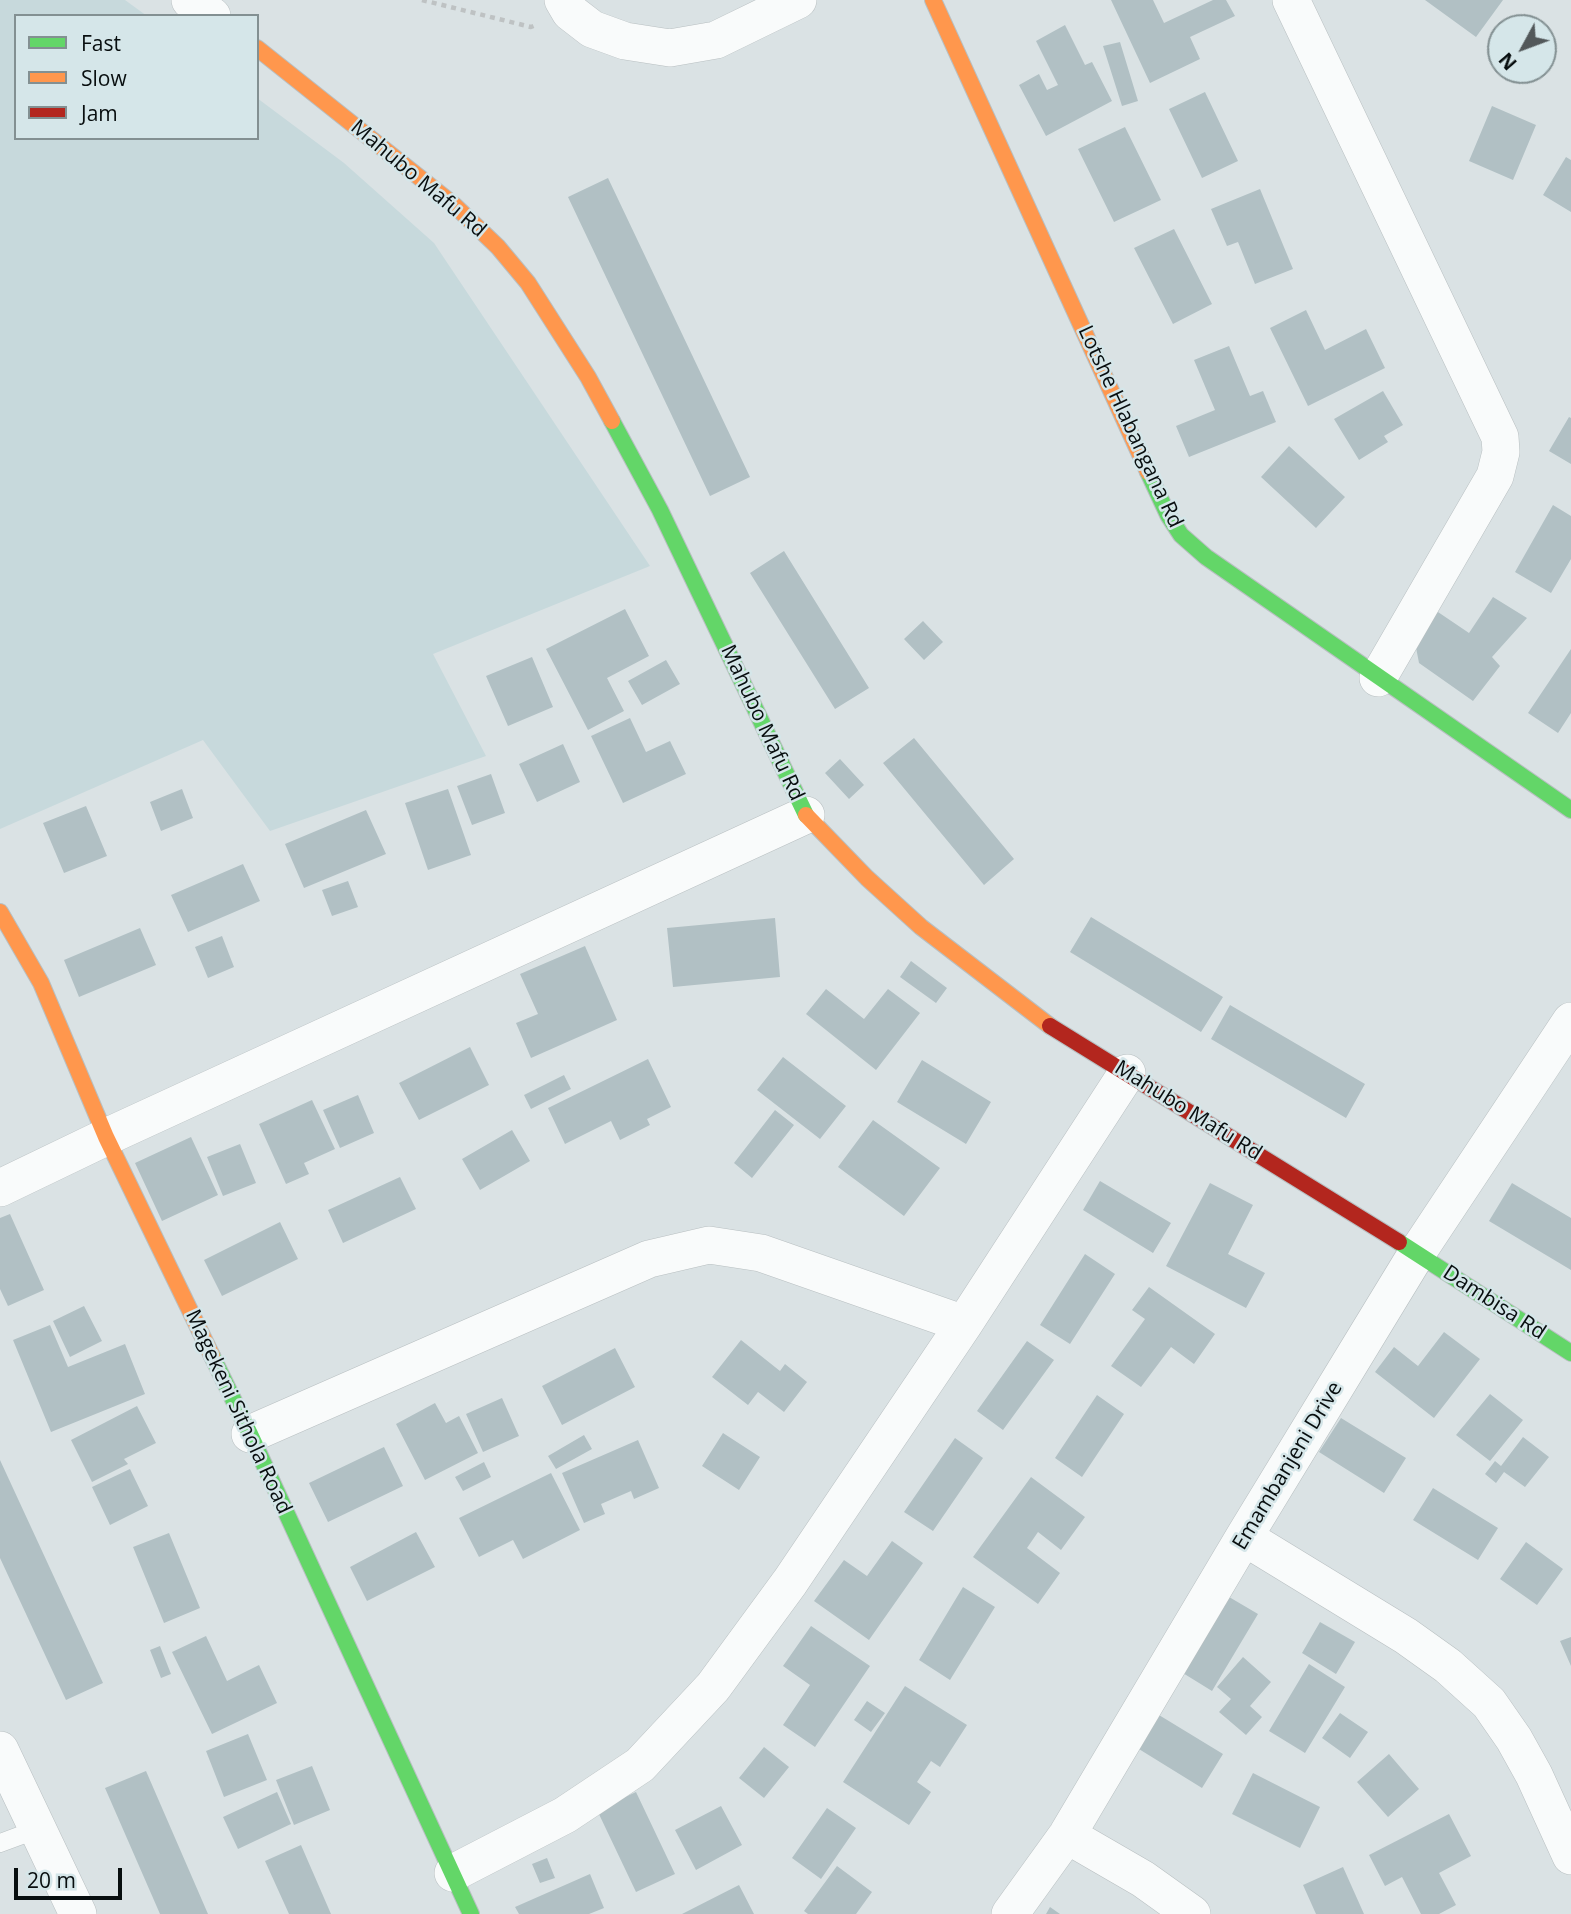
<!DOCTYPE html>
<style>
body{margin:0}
#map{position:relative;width:1571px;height:1914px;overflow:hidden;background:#dae2e4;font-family:"Open Sans",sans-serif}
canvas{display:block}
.legend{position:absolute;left:14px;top:14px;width:245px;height:126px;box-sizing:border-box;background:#d5e6e9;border:2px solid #839092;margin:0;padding:9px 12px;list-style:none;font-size:21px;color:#080e0f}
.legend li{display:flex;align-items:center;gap:14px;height:35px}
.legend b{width:35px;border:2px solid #839092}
.north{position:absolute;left:1487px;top:14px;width:70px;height:70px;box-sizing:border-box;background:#d5e6e9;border:2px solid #839092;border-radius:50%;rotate:229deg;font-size:19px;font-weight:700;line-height:28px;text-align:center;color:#080e0f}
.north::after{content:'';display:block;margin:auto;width:24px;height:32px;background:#52585a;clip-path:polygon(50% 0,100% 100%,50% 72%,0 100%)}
.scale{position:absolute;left:14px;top:1868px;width:108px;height:32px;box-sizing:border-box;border:4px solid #080e0f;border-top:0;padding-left:9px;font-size:21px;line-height:24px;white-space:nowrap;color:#080e0f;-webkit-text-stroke:5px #d5e6e9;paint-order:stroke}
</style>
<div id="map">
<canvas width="1571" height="1914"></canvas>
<ul class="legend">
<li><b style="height:9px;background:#63d668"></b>Fast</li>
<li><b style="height:9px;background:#ff974d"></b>Slow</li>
<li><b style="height:9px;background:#b3261e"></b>Jam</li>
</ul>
<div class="north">N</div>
<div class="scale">20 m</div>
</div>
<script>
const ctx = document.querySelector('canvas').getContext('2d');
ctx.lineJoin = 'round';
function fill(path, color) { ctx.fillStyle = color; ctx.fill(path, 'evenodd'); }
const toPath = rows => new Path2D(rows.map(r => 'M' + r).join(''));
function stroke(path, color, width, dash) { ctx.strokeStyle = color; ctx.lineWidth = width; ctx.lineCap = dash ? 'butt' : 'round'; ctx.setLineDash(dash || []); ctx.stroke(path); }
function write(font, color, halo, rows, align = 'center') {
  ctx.font = font + ' "Open Sans",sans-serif'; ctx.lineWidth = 5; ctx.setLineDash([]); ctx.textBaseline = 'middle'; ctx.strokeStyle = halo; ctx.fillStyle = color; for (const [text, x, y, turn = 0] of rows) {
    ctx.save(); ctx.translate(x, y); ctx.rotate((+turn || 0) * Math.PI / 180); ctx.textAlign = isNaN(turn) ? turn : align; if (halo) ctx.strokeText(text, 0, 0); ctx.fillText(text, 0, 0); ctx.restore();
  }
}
const built = toPath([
 [0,0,125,0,147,16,16,16,16,138,257,138,257,98,344,163,434,243,650,566,433,654,486,756,270,831,203,740,0,829]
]);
const building = toPath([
 [1111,0,1153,0,1164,23,1213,0,1226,0,1235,16,1190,37,1200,59,1150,83],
 [1425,0,1503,0,1476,37],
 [1065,25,1085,65,1092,62,1112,101,1046,136,1019,85,1039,74,1047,90,1058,85,1036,41],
 [1120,42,1138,101,1122,106,1103,46],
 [1205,92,1238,161,1202,178,1169,109],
 [1492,106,1536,125,1513,180,1469,161],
 [1125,127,1161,200,1114,222,1078,149],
 [1566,157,1571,160,1571,212,1543,195],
 [608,178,750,477,710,496,568,197],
 [1260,189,1293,269,1255,284,1238,242,1227,246,1211,209],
 [1174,229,1212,304,1173,324,1134,248],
 [1306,310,1325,350,1366,329,1385,368,1308,406,1270,328],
 [1229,346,1250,396,1263,391,1276,422,1189,457,1176,426,1215,410,1194,360],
 [1383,391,1403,425,1384,436,1388,442,1359,460,1334,419],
 [1569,417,1571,418,1571,464,1549,451],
 [1289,446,1345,497,1316,528,1261,477],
 [1553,505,1571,516,1571,559,1551,593,1515,572],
 [784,551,869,688,835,709,750,573],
 [1493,597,1527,618,1492,657,1500,666,1473,701,1419,663,1413,632,1435,610,1469,633],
 [625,609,649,656,607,678,624,711,588,730,546,649],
 [923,621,943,642,924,660,904,639],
 [1571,649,1571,713,1558,733,1528,713],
 [532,657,553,707,508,726,486,676],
 [666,660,680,684,642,705,628,681],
 [630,718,646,752,670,741,686,774,623,803,591,736],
 [914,738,1014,859,984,885,883,763],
 [563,744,580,782,537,802,519,764],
 [840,759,864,785,849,799,825,773],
 [491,774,505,813,472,825,457,786],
 [182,789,193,818,161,831,150,802],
 [448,789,471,855,428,870,405,803],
 [86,806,107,856,64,873,43,823],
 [366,810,386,854,304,888,285,844],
 [243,864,260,901,188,932,171,895],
 [348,881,358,907,332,916,322,890],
 [1091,917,1223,997,1201,1032,1070,952],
 [775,918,780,977,673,987,667,928],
 [140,928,156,965,79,997,64,960],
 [222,936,234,967,208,978,195,947],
 [585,946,617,1020,531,1058,516,1023,538,1014,520,974],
 [911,961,947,988,936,1003,900,977],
 [826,989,864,1019,888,989,920,1013,876,1070,806,1014],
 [1230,1005,1365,1084,1346,1118,1211,1039],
 [470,1047,489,1085,419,1120,399,1083],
 [783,1057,846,1106,820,1139,757,1090],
 [648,1059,671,1107,647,1119,650,1125,620,1140,611,1121,565,1144,548,1108],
 [922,1060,991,1102,966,1144,897,1102],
 [564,1075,571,1089,531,1109,524,1095],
 [358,1095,374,1133,340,1148,323,1110],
 [312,1100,335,1149,304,1163,309,1174,286,1184,259,1124],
 [775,1110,794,1125,752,1178,734,1163],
 [873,1120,940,1168,904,1216,838,1167],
 [512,1130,530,1161,480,1190,462,1159],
 [191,1137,218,1195,162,1221,135,1163],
 [240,1144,256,1183,223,1196,207,1157],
 [400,1177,416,1209,343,1243,328,1210],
 [1100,1181,1171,1223,1153,1253,1083,1210],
 [1210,1183,1253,1205,1228,1254,1265,1273,1246,1308,1166,1266],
 [1512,1183,1571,1218,1571,1270,1489,1221],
 [10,1214,44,1290,8,1306,0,1289,0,1218],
 [280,1222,298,1259,222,1296,204,1260],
 [1085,1254,1115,1274,1070,1344,1040,1325],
 [1149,1287,1215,1334,1194,1364,1171,1347,1141,1387,1111,1366,1145,1319,1132,1310],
 [84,1306,102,1341,70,1357,53,1321],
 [50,1325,68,1367,125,1344,145,1394,51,1432,13,1340],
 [1444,1332,1480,1359,1434,1418,1375,1372,1394,1347,1418,1366],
 [741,1340,780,1371,785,1364,807,1382,784,1412,758,1392,748,1405,712,1377],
 [1027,1341,1054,1360,1003,1430,977,1411],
 [615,1348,635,1387,562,1425,542,1386],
 [1490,1394,1523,1420,1490,1461,1456,1435],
 [1097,1395,1124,1414,1082,1477,1055,1458],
 [502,1398,519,1436,483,1452,466,1414],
 [435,1403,446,1423,459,1416,478,1453,425,1480,396,1424],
 [137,1406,156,1443,124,1459,128,1464,92,1482,71,1440],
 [1341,1418,1406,1458,1384,1493,1319,1452],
 [723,1433,760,1457,739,1490,702,1466],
 [584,1435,592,1449,556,1469,548,1456],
 [1523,1437,1549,1457,1525,1487,1504,1472,1496,1483,1485,1474,1495,1461,1501,1466],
 [955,1438,983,1458,933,1531,904,1512],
 [638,1440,659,1488,634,1499,631,1491,601,1504,605,1514,584,1523,562,1473],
 [384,1447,403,1486,328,1522,309,1483],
 [0,1460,103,1683,66,1700,0,1558],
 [484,1462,491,1477,463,1491,455,1477],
 [130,1469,148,1506,110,1525,92,1487],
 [551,1473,580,1530,523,1559,513,1540,479,1557,459,1518],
 [1031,1477,1085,1517,1061,1550,1038,1532,1027,1548,1060,1573,1038,1604,973,1557],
 [1433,1488,1498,1528,1478,1560,1413,1520],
 [416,1532,435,1567,367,1601,350,1567],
 [169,1533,200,1608,164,1623,133,1547],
 [892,1541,923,1563,869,1640,814,1601,844,1560,867,1576],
 [1526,1542,1563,1569,1537,1605,1500,1579],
 [963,1587,995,1607,950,1680,919,1660],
 [1224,1594,1258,1614,1212,1691,1178,1670],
 [1320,1622,1355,1642,1336,1674,1302,1653],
 [811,1626,870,1666,815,1747,783,1725,810,1685,783,1666],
 [206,1636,227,1681,259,1665,277,1703,212,1734,172,1652],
 [1571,1637,1571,1666,1560,1641],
 [160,1646,171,1674,161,1678,150,1650],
 [1243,1657,1271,1682,1250,1706,1262,1717,1246,1735,1219,1712,1231,1699,1217,1687],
 [1309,1664,1345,1687,1305,1753,1269,1731],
 [905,1686,967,1725,940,1767,931,1761,917,1782,931,1792,909,1825,843,1782],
 [867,1701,885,1713,871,1732,854,1720],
 [1154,1712,1223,1754,1202,1788,1134,1746],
 [1340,1713,1368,1732,1350,1758,1322,1738],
 [248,1734,267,1780,224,1797,206,1751],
 [764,1747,789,1767,764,1798,739,1778],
 [1389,1754,1419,1789,1388,1817,1357,1782],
 [312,1766,330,1810,294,1825,276,1780],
 [146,1771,208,1914,160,1914,105,1788],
 [1253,1773,1320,1807,1300,1848,1232,1814],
 [277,1792,291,1824,238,1849,223,1817],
 [636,1792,675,1874,636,1892,597,1810],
 [721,1806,742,1845,696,1870,675,1830],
 [827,1808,856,1828,821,1879,792,1858],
 [1449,1814,1471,1856,1439,1873,1456,1905,1439,1914,1421,1914,1402,1877,1385,1886,1369,1855],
 [301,1845,331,1914,289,1914,265,1861],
 [547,1858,555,1878,540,1883,532,1864],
 [837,1866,872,1892,856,1914,808,1914,804,1911],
 [1343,1867,1364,1914,1316,1914,1303,1885],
 [590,1874,604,1908,589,1914,519,1914,515,1907],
 [739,1885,754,1914,682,1914],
 [1050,1907,1060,1914,1046,1914]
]);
const path = toPath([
 [422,0,531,27,536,25]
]);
const lane = toPath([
 [0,1843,38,1829]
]);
const street = toPath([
 [190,0,212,16],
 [563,0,570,12,592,29,625,41,670,48,716,40,798,0],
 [1291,0,1500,437,1501,452,1495,476,1378,678],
 [0,1188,106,1137,806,815],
 [250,1434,649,1259,709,1245,761,1253,964,1324],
 [1244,1537,1406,1636,1448,1666,1489,1703,1514,1739,1534,1775,1571,1856],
 [0,1750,78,1914],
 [1067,1835,1143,1879,1192,1914],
 [453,1873,565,1815,640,1765,713,1687,790,1582,964,1324,1127,1073],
 [1010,1914,1067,1835,1244,1537,1417,1253,1571,1021]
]);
const fast = toPath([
 [612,421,660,510,806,815],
 [1148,472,1168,515,1181,535,1206,557,1571,810],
 [1399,1242,1571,1353],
 [212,1356,250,1434,471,1914]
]);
const slow = toPath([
 [933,0,1148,472],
 [257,48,454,205,498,247,528,283,588,377,612,421],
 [806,815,867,878,921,927,1050,1026],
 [0,912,41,983,106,1137,212,1356]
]);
const jam = toPath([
 [1050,1026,1399,1242]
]);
const streetNames = [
 ["Mahubo Mafu Rd",418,179,40],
 ["Lotshe Hlabangana Rd",1130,427,65],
 ["Mahubo Mafu Rd",762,723,65],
 ["Mahubo Mafu Rd",1188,1111,32],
 ["Dambisa Rd",1494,1303,33],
 ["Magekeni Sithola Road",238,1412,65],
 ["Emambanjeni Drive",1288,1466,-59]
];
fill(built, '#c7d9dc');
fill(building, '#b1c0c4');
stroke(lane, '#b8bfc1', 19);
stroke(street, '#b8bfc1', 38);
stroke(fast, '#b8bfc1', 18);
stroke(slow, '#b8bfc1', 18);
stroke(jam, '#b8bfc1', 18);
stroke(path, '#bec2c3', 4.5, [5, 5]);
stroke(lane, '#f9fbfb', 18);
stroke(street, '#f9fbfb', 37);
stroke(fast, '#63d668', 16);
stroke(slow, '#ff974d', 16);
stroke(jam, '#b3261e', 16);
write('21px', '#080e0f', '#d5e6e9', streetNames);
</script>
